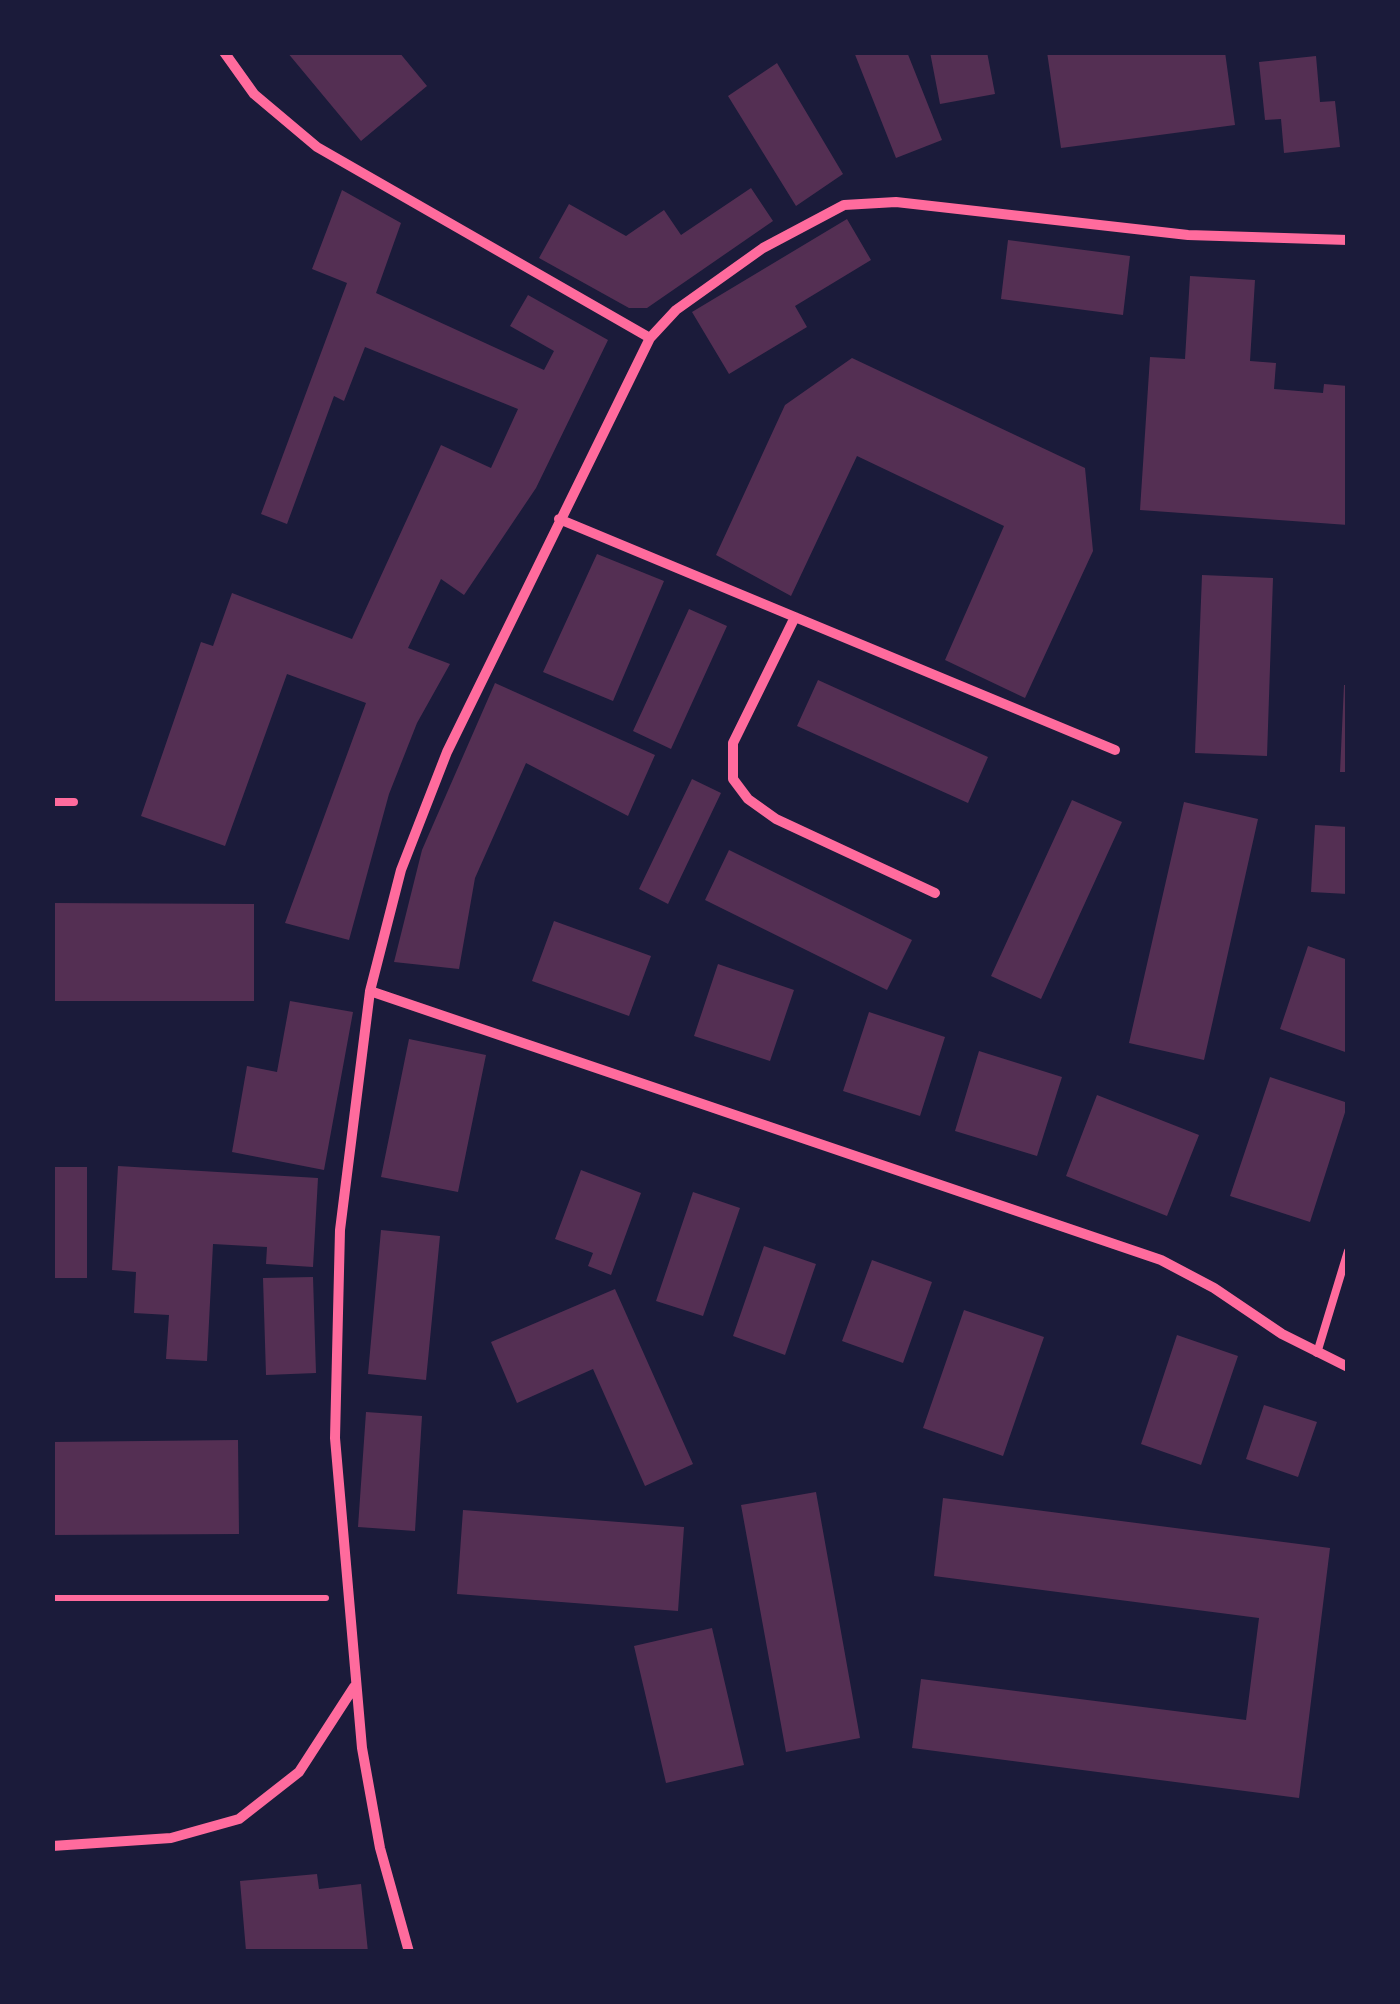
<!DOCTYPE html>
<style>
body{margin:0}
#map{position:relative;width:1400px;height:2004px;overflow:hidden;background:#1b1b3a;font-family:Quicksand,sans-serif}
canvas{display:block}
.frame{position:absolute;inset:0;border:55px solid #1b1b3a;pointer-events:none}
</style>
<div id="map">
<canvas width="1400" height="2004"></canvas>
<div class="frame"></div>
</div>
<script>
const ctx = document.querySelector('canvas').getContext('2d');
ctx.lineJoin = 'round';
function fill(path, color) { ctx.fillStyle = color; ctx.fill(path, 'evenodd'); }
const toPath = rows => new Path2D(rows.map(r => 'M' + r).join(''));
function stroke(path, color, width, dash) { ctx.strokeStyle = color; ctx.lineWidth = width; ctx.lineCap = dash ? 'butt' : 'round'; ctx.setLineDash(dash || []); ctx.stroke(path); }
const building = toPath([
 [287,52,399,52,427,86,361,141],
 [854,52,907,52,942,140,896,158],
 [930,52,987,52,995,94,940,104],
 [1047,52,1225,52,1235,125,1061,148],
 [1316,56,1320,102,1335,101,1340,147,1284,153,1281,119,1265,120,1259,62],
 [777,63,843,174,796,206,728,96],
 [751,188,773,221,647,308,629,308,539,258,569,204,626,236,664,210,681,235],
 [342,190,401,223,376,293,544,370,554,351,510,326,528,295,608,340,536,488,464,595,441,579,408,648,450,664,417,723,389,794,349,940,285,923,366,703,287,674,225,846,141,816,201,642,213,646,232,593,352,639,441,445,491,468,518,409,365,347,344,401,334,396,287,524,261,514,347,283,312,269],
 [847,219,871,260,795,306,807,327,729,374,692,312],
 [1008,240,1130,256,1123,315,1001,299],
 [1190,276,1255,280,1250,361,1276,363,1274,389,1323,393,1324,384,1348,386,1348,525,1140,510,1150,357,1185,359],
 [852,358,1085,468,1093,551,1025,698,945,660,1004,526,857,456,791,596,716,555,785,405],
 [597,554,664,581,613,701,543,672],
 [1202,575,1273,578,1267,756,1195,753],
 [689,609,727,626,671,749,633,731],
 [818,680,988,757,968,803,797,726],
 [495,683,655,755,628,816,526,763,475,878,459,969,394,962,422,850],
 [1344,685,1348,685,1348,772,1340,772],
 [692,779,721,793,668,904,639,889],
 [1072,800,1122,822,1041,999,991,976],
 [1184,802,1258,819,1204,1060,1129,1043],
 [1315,825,1348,827,1348,894,1311,892],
 [729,850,912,940,887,990,705,900],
 [52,903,254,904,254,1001,52,1001],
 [554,921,651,956,629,1016,532,981],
 [1308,946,1348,960,1348,1053,1280,1029],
 [718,964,794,990,770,1061,694,1036],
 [290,1001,353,1012,324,1170,232,1152,247,1066,277,1072],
 [869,1012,945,1037,920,1116,843,1091],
 [409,1039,486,1055,458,1192,381,1177],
 [979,1051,1062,1077,1037,1156,955,1131],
 [1270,1077,1348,1103,1310,1222,1230,1196],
 [1097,1095,1199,1135,1167,1216,1066,1176],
 [118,1166,318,1178,313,1267,266,1264,267,1247,213,1244,207,1361,166,1359,169,1315,134,1313,136,1272,112,1270],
 [52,1167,87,1167,87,1278,52,1278],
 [581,1170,641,1193,611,1275,588,1266,593,1253,555,1239],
 [693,1192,740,1208,703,1316,656,1301],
 [381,1230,440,1236,426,1380,368,1374],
 [764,1246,816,1264,785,1355,733,1336],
 [872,1260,932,1282,903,1363,842,1341],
 [313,1277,316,1373,266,1375,263,1278],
 [615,1289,693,1464,645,1486,593,1369,517,1403,491,1342],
 [964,1310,1044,1337,1003,1456,923,1428],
 [1177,1335,1238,1356,1201,1465,1141,1444],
 [1264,1405,1317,1422,1298,1477,1246,1459],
 [366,1412,422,1416,415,1531,358,1527],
 [238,1440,239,1534,52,1535,52,1442],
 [816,1492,860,1738,786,1752,741,1505],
 [943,1498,1330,1548,1299,1798,912,1748,921,1679,1246,1720,1259,1618,934,1576],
 [463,1510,684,1527,678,1611,457,1594],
 [712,1628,744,1765,666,1783,634,1646],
 [317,1874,319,1889,361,1884,368,1952,246,1951,240,1881]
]);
const path = toPath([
 [52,1598,326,1598]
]);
const service = toPath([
 [52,802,74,802],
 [1317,1353,1348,1251]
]);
const minor = toPath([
 [224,52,254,94,317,147,650,338],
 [559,519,1115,750],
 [795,617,733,743,733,779,748,799,776,819,935,893],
 [370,991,1161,1260,1214,1288,1282,1334,1348,1367],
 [52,1846,171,1838,239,1819,299,1772,354,1687],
 [409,1952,380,1848,362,1748,335,1438,340,1230,370,991,401,870,447,752,650,338,676,310,763,248,844,205,896,202,1188,235,1348,240]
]);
fill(building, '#542f53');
stroke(path, '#ff6b9d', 6);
stroke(service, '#ff6b9d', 8);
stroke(minor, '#ff6b9d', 10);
</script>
